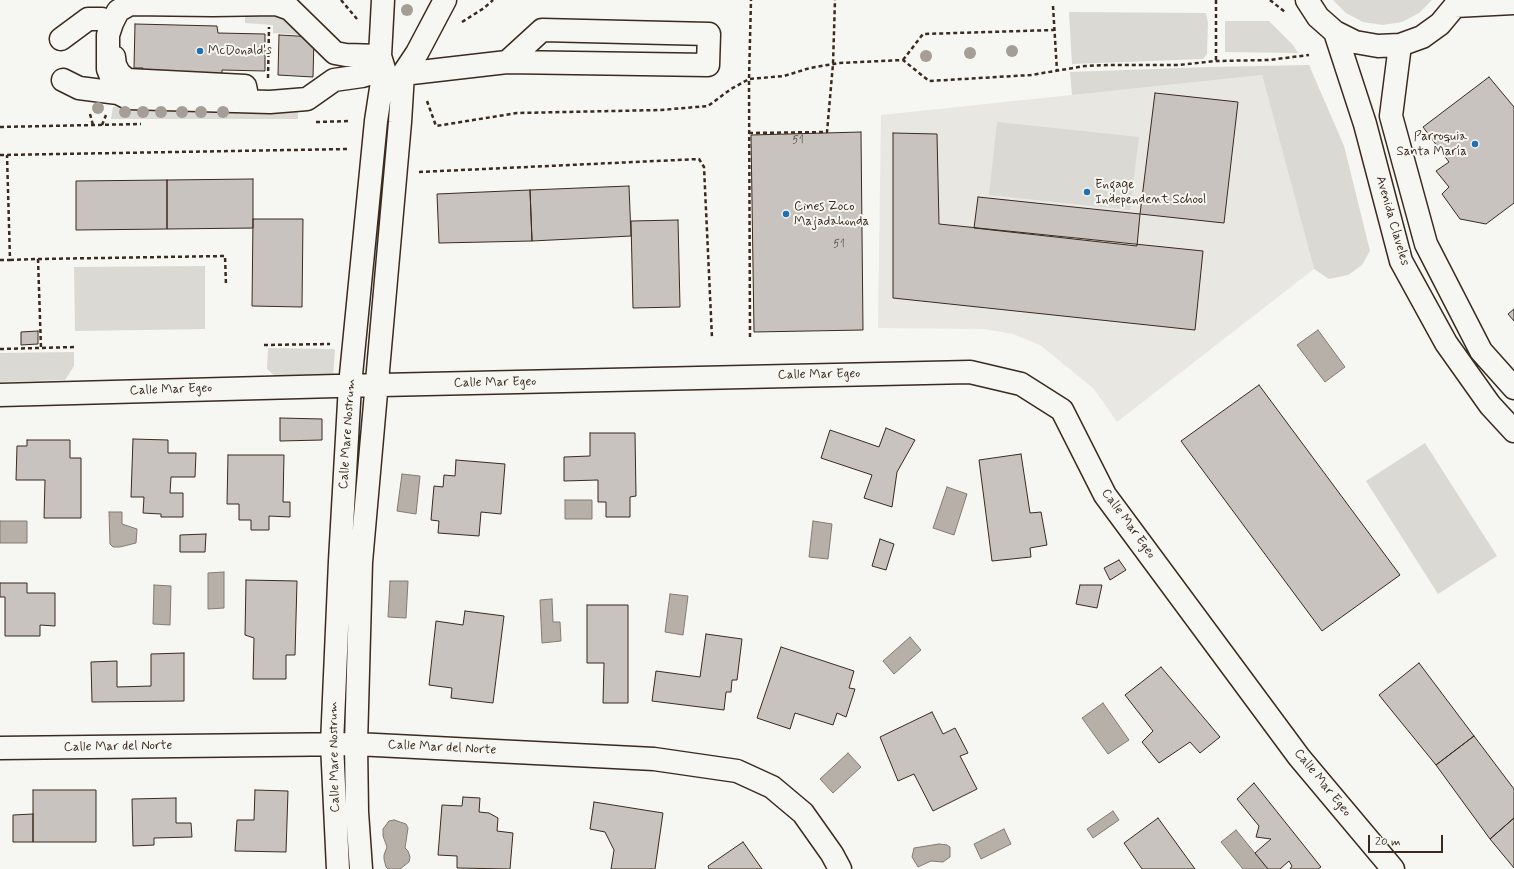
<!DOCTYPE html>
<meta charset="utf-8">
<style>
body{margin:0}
#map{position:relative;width:1514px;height:869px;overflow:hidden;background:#f6f6f2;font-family:Mynerve,sans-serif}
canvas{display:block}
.scale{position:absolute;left:1368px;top:835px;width:75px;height:18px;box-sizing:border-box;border:2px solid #3b2a1e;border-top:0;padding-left:5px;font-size:12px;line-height:14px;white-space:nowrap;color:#3b2a1e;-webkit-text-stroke:3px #f6f6f2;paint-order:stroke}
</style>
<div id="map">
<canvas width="1514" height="869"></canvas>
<div class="scale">20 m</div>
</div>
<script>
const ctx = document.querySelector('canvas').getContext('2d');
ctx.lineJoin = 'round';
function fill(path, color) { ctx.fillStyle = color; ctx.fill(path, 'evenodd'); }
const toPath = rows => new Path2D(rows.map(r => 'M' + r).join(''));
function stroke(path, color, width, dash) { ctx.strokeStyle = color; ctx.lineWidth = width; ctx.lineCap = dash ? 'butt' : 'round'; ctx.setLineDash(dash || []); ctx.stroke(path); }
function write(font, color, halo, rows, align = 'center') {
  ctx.font = font + ' Mynerve,sans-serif'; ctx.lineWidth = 4; ctx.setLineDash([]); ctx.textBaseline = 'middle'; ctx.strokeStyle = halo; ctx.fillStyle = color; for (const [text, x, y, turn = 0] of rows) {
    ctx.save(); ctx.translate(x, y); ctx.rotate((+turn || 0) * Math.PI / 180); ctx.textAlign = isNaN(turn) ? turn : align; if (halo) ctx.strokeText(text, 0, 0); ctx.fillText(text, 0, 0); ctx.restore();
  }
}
const built = toPath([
 [1262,75,1314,269,1117,422,1094,389,1040,345,1013,334,984,329,878,328,881,115]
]);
const green = toPath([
 [1333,0,1432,0,1419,13,1402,22,1383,25,1363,22,1346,13],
 [1069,12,1206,13,1208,23,1207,54,1203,59,1072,64],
 [245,16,286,17,300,35,273,33,273,25,245,23],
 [1225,21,1269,21,1293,45,1298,53,1225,52],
 [1309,65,1344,146,1370,251,1362,265,1348,275,1329,279,1314,269,1262,75,1072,95,1070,72,1209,67],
 [113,107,298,107,298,119,111,119],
 [997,122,1139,137,1130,210,989,195],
 [205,266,205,329,75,331,74,267],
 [268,348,335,349,333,377,280,377,275,376,267,369],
 [74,352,74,366,65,380,0,382,0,353],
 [1425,443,1497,556,1438,594,1366,481]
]);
const water = toPath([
 [1318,330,1345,367,1325,382,1297,345,1318,330],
 [402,474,420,476,416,514,397,511,402,474],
 [947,487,967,494,954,535,933,528,947,487],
 [565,500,592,500,592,519,565,519,565,500],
 [109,512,122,512,122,524,137,529,136,543,120,547,113,547,110,544,109,512],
 [0,521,27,521,27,543,0,543,0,521],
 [813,521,832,524,828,559,809,557,813,521],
 [224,572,224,608,208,609,208,573,224,572],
 [390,581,408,581,406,618,388,617,390,581],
 [154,585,171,586,170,625,153,624,154,585],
 [670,594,688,596,683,635,665,632,670,594],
 [552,599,553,622,560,622,561,641,542,643,540,600,552,599],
 [910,637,921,650,894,674,883,661,910,637],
 [1103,703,1129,740,1108,754,1082,718,1103,703],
 [848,753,861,767,833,793,820,779,848,753],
 [1113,811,1119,820,1093,838,1087,829,1113,811],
 [394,820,406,824,408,828,405,848,408,851,410,857,409,862,400,869,388,869,386,867,384,859,384,855,387,847,383,836,383,829,389,821,394,820],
 [1004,829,1011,844,981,859,974,844,1004,829],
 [1236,830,1268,869,1243,869,1221,842,1236,830],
 [939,844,947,845,950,847,950,857,943,862,931,861,918,867,912,857,914,848,939,844]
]);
const building = toPath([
 [135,24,217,26,218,33,265,34,265,71,222,70,222,81,142,79,143,68,134,68,135,24],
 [279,35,314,37,313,77,278,75,279,35],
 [1489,77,1514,107,1514,203,1486,224,1460,219,1442,194,1449,187,1436,171,1449,162,1423,127,1489,77],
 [1155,93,1238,102,1224,223,1140,214,1155,93],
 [861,132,863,330,754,332,751,135,861,132],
 [893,133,937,134,939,224,1203,251,1195,330,893,298,893,133],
 [253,179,253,228,167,229,167,180,253,179],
 [167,180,167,229,76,230,76,181,167,180],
 [629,186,631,236,532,241,530,190,629,186],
 [530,190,532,241,439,243,437,194,530,190],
 [978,197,1140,214,1137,246,974,228,978,197],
 [253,219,303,219,302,307,252,306,253,219],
 [678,220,680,307,633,308,631,221,678,220],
 [1514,309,1514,321,1508,314,1514,309],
 [38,331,38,344,21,345,21,332,38,331],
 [1259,385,1400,575,1322,631,1181,441,1259,385],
 [280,418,322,419,322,440,280,441,280,418],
 [886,428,915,440,897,472,892,507,864,498,872,475,821,458,830,430,879,447,886,428],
 [590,433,635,433,636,496,630,497,630,517,606,517,606,502,598,502,598,480,564,481,564,457,590,456,590,433],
 [133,439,168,440,168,453,196,453,195,477,171,477,170,493,183,493,183,517,161,517,161,514,143,513,144,497,131,497,133,439],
 [27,440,70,440,70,458,81,458,81,518,44,518,45,480,16,480,17,446,27,446,27,440],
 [1021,454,1030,513,1041,512,1047,545,1030,548,1031,557,992,561,979,460,1021,454],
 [228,455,284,455,283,502,290,502,290,517,269,516,269,530,251,530,251,520,239,520,239,504,227,504,228,455],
 [456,460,505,464,501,514,481,512,479,536,438,533,439,521,431,520,434,486,443,487,444,475,455,476,456,460],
 [206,534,205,552,180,552,180,535,206,534],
 [880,539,894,544,886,570,872,566,880,539],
 [1119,560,1126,570,1110,580,1104,568,1119,560],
 [246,580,297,581,295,655,286,655,286,679,253,679,254,638,245,635,246,580],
 [0,583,27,583,27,593,55,593,55,626,40,625,40,636,5,636,5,597,0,597,0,583],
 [1080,585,1102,585,1097,608,1076,604,1080,585],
 [587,605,628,605,628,703,603,703,604,663,587,663,587,605],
 [465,611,504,616,493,703,451,698,452,688,429,685,436,621,463,625,465,611],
 [706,634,742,639,737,680,732,680,731,692,726,692,724,710,652,701,656,671,700,677,706,634],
 [781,647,854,671,849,688,855,689,846,717,837,713,833,725,795,713,790,729,757,718,781,647],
 [184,653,184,701,92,702,91,662,117,661,117,687,151,686,151,654,184,653],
 [1419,663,1474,736,1436,765,1379,695,1419,663],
 [1161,667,1220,737,1200,753,1190,742,1159,763,1142,742,1153,731,1125,695,1161,667],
 [932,712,943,734,955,728,968,753,960,756,977,789,933,811,914,774,898,781,880,737,932,712],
 [1474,736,1514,789,1514,818,1490,839,1436,765,1474,736],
 [1254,783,1321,867,1318,869,1290,869,1292,866,1289,861,1280,869,1268,869,1255,853,1271,839,1256,837,1259,826,1237,799,1254,783],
 [33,790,96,790,96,842,33,842,33,790],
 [255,790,288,791,286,852,235,851,237,820,254,820,255,790],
 [463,797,480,798,479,812,489,813,498,818,497,831,513,833,510,869,457,868,457,856,438,855,442,805,462,806,463,797],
 [176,798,176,823,191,823,192,837,154,838,154,845,133,846,132,799,176,798],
 [594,802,663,813,655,869,611,869,614,850,605,832,590,829,594,802],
 [33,814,33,842,13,842,13,815,33,814],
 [1158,818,1195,869,1142,869,1124,843,1158,818],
 [1514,818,1514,868,1490,839,1514,818],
 [743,842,762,869,709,869,708,866,743,842]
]);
const path = toPath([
 [341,0,357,19],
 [1216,0,1216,61],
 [1270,0,1285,12],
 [1053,6,1057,71],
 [462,22,484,8,493,0],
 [903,60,923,34,1054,30],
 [268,78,269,27],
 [427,101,436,126,517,113,661,110,708,106,731,89,749,79,784,76,810,68,839,63,903,60,929,81,1031,75,1085,66,1108,65,1179,65,1216,61,1269,60,1309,55],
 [90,114,93,125],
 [316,122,351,121],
 [102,125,106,115],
 [0,127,141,124],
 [749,133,827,132,833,64,835,0],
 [0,155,349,149],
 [419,172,699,159,704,167,712,338],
 [38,259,225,256,226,285],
 [0,260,10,260,7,155],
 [10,260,38,259,41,348],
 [750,337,749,79,751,0],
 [264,345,330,344],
 [0,349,77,347]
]);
const minor = toPath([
 [1307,0,1318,17,1335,32,1355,42,1378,46,1400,45,1422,37,1440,24,1455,6,1457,0],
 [1455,6,1514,3],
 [1335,32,1365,124,1401,261,1446,343,1490,405,1514,431],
 [61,39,88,19,102,19,112,23],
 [1400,45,1391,116,1426,244,1481,351,1514,388],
 [380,56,346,55,335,53,290,9,276,4,213,5,130,4,118,11,112,23,108,35,108,69,116,89,118,93,128,98,270,102,307,99,334,80,362,76,384,69],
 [114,57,115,65,119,73,127,80,245,86,248,101],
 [403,74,507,62,708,65,709,34,542,30,507,62],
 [403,74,417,53,445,0],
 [63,80,79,88,118,93],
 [0,395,336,386,970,372,1021,384,1062,410,1105,495,1299,757,1393,869],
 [0,748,356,744,654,759,737,771,772,787,803,813,832,854,840,869],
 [338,869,332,744,340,561,350,385,376,121,384,69,380,56,383,0],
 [361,869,357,812,356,744,361,562,400,122,403,74]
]);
const trees = [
 [407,10],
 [1012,51],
 [970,53],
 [926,56],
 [98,108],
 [125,112],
 [143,112],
 [161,112],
 [182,112],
 [201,112],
 [223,112]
];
const markers = [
 [200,51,4,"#1f6fb2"],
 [1475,144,4,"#1f6fb2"],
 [1087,192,4,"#1f6fb2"],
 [786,214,4,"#1f6fb2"]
];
const numberNames = [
 ["51",798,141],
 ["51",839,245]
];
const poiNames = [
 ["McDonald's",208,51],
 ["Parroquia",1467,137,"right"],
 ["Santa María",1467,152,"right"],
 ["Engage",1095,185],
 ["Independent School",1095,200],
 ["Cines Zoco",794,207],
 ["Majadahonda",794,222]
];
const streetNames = [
 ["Avenida Claveles",1392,221,74],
 ["Calle Mar Egeo",819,375,-1],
 ["Calle Mar Egeo",495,383,-1],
 ["Calle Mar Egeo",171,390,-2],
 ["Calle Mare Nostrum",348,434,-86],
 ["Calle Mar Egeo",1128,524,54],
 ["Calle Mar del Norte",118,747,-1],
 ["Calle Mar del Norte",442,748,3],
 ["Calle Mare Nostrum",335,757,-91],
 ["Calle Mar Egeo",1322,783,51]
];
fill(built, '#e8e7e2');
fill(green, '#dad9d3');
fill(water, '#b6b0a9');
stroke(water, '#857a71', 1);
fill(building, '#c8c3be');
stroke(building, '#3b2a1e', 1);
stroke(minor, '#3b2a1e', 25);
stroke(path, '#3b2a1e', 2.5, [4, 3]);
stroke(minor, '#f6f6f2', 22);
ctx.fillStyle = '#a59e96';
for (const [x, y] of trees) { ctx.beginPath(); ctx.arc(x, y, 6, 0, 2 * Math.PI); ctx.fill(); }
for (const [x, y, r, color] of markers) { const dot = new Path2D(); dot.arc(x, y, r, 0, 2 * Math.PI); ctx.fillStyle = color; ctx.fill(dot); stroke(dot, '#f6f6f2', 1.5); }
write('11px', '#5e5046', null, numberNames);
write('13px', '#3b2a1e', '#f6f6f2', poiNames, 'left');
write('13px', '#3b2a1e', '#f6f6f2', streetNames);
</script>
